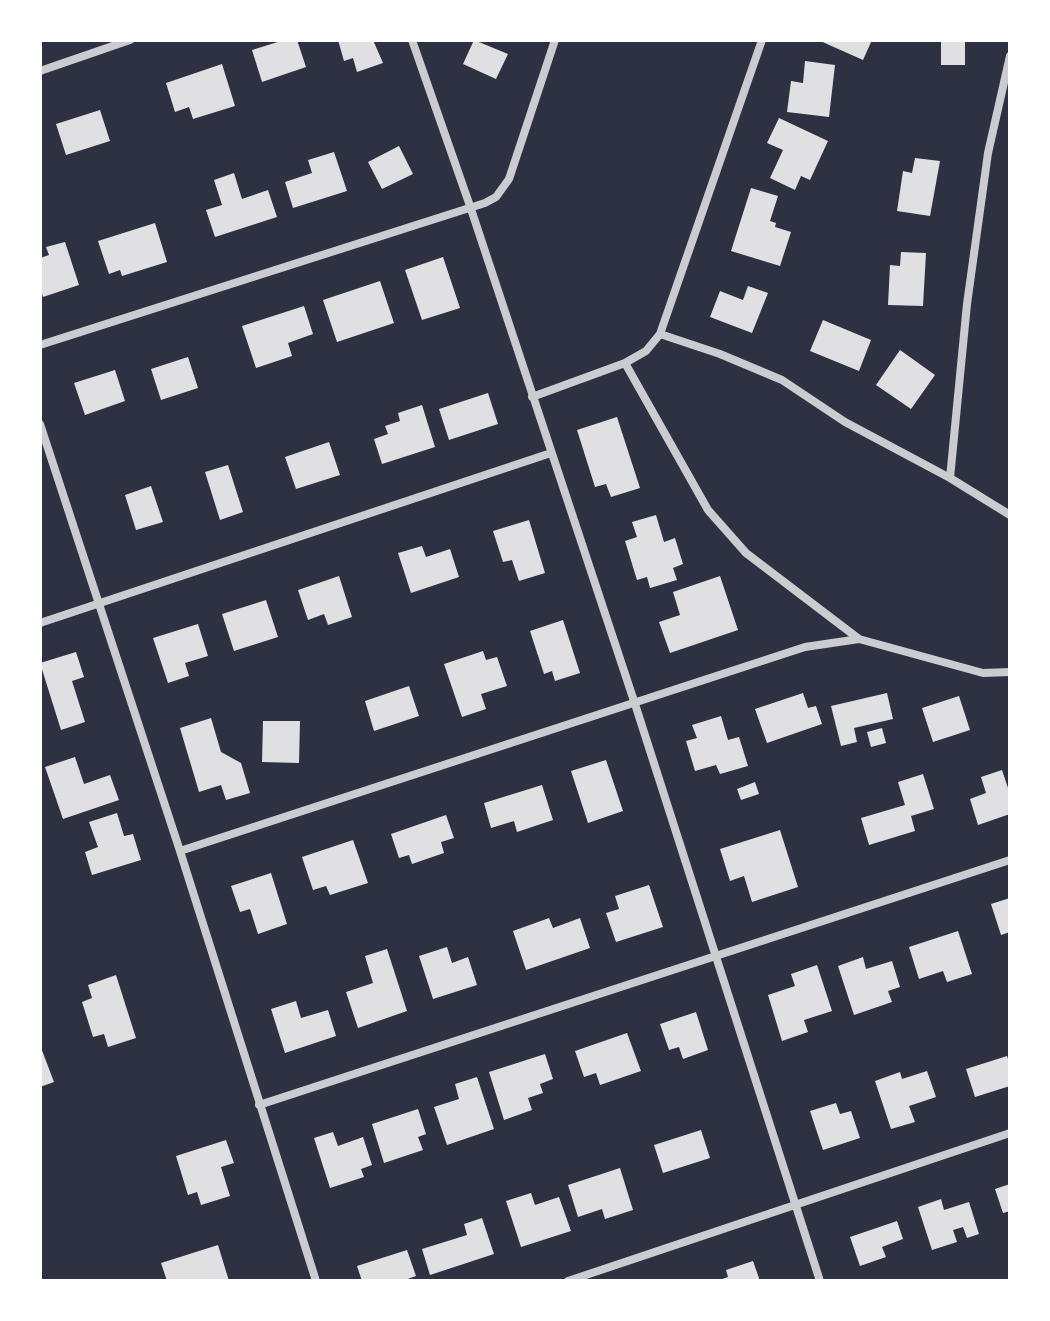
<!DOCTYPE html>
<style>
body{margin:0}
#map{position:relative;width:1050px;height:1321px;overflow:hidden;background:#2d3142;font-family:"Sofia Sans Condensed",sans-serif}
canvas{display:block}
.frame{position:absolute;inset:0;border:42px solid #fff;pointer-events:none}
</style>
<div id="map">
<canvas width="1050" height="1321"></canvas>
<div class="frame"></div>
</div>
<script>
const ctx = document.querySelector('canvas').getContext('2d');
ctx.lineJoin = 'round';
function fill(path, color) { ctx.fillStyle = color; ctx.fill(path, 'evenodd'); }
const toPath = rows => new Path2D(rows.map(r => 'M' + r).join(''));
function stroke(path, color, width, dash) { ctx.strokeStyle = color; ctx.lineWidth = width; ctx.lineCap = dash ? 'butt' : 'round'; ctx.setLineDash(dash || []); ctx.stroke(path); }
const building = toPath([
 [284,40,297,40,306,67,262,82,252,50],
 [338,40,373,40,383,63,357,72,353,58,344,61],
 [474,40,508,54,496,79,463,64],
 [818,40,872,40,863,60],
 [941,40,965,40,965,65,941,65],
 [805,61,835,65,829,117,787,112,791,81,803,83],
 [222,64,235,106,193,119,189,107,175,112,166,83],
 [100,110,110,141,66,155,56,124],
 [779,118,828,141,810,180,801,176,795,190,770,178,783,150,767,143],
 [399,146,413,174,382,189,368,162],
 [334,152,347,191,293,208,285,182,312,173,308,160],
 [915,158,940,161,930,216,897,211,903,171,912,173],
 [234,173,242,199,268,190,277,217,215,237,206,210,222,205,214,180],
 [751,188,778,196,770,221,776,223,775,227,791,232,780,266,731,251],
 [155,223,167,262,122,276,120,270,109,274,98,241],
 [65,242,79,285,43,297,40,286,40,258,49,255,46,247],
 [901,252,926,253,923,306,888,305,890,265,900,266],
 [443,257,460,308,422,320,405,270],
 [380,281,394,323,337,342,323,300],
 [748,286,768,293,752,333,710,317,720,291,743,300],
 [304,306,313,334,288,343,292,356,256,368,242,326],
 [823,320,871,340,859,371,810,351],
 [900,350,935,375,911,409,876,385],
 [188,357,198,388,161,400,151,369],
 [115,370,125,401,85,415,74,383],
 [488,393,498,424,449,440,439,409],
 [422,405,435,447,382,464,374,439,388,434,385,426,400,421,398,413],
 [617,417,640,488,611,497,606,484,595,487,577,430],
 [329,442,340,475,296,489,285,457],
 [228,465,243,512,220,520,205,472],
 [151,486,163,522,136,530,125,495],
 [656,515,664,542,675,538,683,564,673,568,677,580,650,588,647,577,637,580,625,541,637,537,632,522],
 [529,520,545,573,519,581,512,560,503,562,493,531],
 [422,546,426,557,450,549,459,577,411,593,398,553],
 [339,576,352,617,328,625,324,614,308,620,298,590],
 [720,576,738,630,670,653,659,622,680,615,673,592],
 [266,600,278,637,234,651,222,614],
 [563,620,580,673,555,681,552,671,544,674,530,631],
 [198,624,208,656,185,663,189,676,168,683,153,638],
 [483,651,486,660,497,657,507,686,481,694,486,709,462,717,444,664],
 [76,652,84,677,72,681,85,722,61,730,40,663],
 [409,686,419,716,374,731,365,701],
 [803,693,808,708,816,706,822,724,767,743,755,709],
 [887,693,893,719,854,728,857,742,841,746,831,706],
 [959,696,970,730,933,742,922,708],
 [721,716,728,740,739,737,748,766,720,774,716,765,695,771,686,741,697,738,692,725],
 [211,718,221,752,241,763,250,793,226,800,221,785,199,792,180,728],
 [263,721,300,721,299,763,262,762],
 [882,728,886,743,871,747,867,732],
 [75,757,84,784,110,775,119,800,63,819,45,767],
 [606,760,623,811,588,823,571,771],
 [1002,770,1010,794,1010,814,978,825,970,799,986,793,981,777],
 [923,774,934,809,911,816,915,831,869,845,861,818,905,805,898,782],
 [755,782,759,794,741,800,737,789],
 [542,785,553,820,517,832,514,821,491,828,484,803],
 [117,813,124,836,133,834,141,860,92,875,85,852,98,847,89,822],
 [446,815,454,838,441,842,444,853,412,864,409,855,399,858,391,834],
 [780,830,798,887,752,902,744,876,730,881,720,849],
 [353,840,368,883,330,895,326,886,313,890,302,857],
 [271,873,287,924,258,934,250,909,240,912,231,886],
 [649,885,663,927,616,942,606,913,619,909,615,896],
 [1010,898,1010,932,1001,935,991,904],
 [549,918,553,928,580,918,590,948,526,970,513,931],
 [958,931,972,974,947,982,943,971,919,979,909,947],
 [447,947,452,963,468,957,477,985,433,999,419,956],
 [387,949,407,1011,358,1028,346,992,373,983,365,956],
 [863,957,866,969,892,961,900,987,888,991,892,1002,854,1015,838,966],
 [817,965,832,1011,804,1020,808,1032,782,1041,768,995,795,986,791,974],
 [116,975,136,1038,108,1047,104,1034,93,1037,82,1002,92,998,88,985],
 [296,1001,301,1018,328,1010,336,1036,285,1053,271,1009],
 [696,1012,708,1050,683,1059,679,1047,669,1050,660,1024],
 [627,1033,641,1071,600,1085,596,1073,584,1077,575,1051],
 [40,1045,54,1082,40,1087],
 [545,1054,553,1079,540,1084,543,1093,528,1098,532,1110,504,1120,489,1072],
 [1007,1056,1010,1065,1010,1086,975,1097,966,1069],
 [927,1071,936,1097,909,1106,915,1122,891,1129,875,1081,900,1072,902,1079],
 [477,1077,494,1129,447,1145,434,1107,459,1099,455,1084],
 [836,1103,840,1114,851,1111,860,1138,823,1150,810,1111],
 [418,1109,426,1134,418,1137,423,1150,384,1163,372,1124],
 [701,1130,710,1158,663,1173,654,1145],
 [333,1132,338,1146,363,1137,372,1165,361,1169,364,1177,330,1188,314,1138],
 [226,1140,234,1163,221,1167,230,1196,201,1205,197,1192,188,1195,176,1156],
 [620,1168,633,1210,605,1219,602,1209,578,1217,568,1185],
 [1010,1184,1010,1211,1003,1213,995,1189],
 [531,1193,535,1205,559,1197,571,1231,521,1247,506,1201],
 [941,1199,944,1210,969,1202,979,1234,967,1238,963,1227,953,1230,957,1242,932,1250,918,1207],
 [482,1218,494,1254,430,1275,422,1249,467,1235,464,1224],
 [897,1221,903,1239,882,1247,886,1257,860,1266,850,1237],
 [218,1245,229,1281,167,1281,161,1263],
 [407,1250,416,1276,402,1281,362,1281,357,1266],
 [753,1261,760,1281,716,1281,728,1277,726,1270]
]);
const minor = toPath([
 [412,40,470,206,635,704,820,1281],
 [40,71,130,40],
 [660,334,720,354,782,380,845,422,950,478,1010,515],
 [40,345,485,203,496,197,509,179,555,40],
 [625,363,708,510,746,553,859,639],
 [532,397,625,363,646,351,660,334,762,40],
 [40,424,180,851,316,1281],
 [950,478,967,304,988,153,1010,56],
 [40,623,551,453],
 [180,851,805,647,859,639,983,673,1010,672],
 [259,1105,1010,860],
 [568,1281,1010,1133]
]);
fill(building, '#e0e0e3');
stroke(minor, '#caccd0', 8);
</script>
